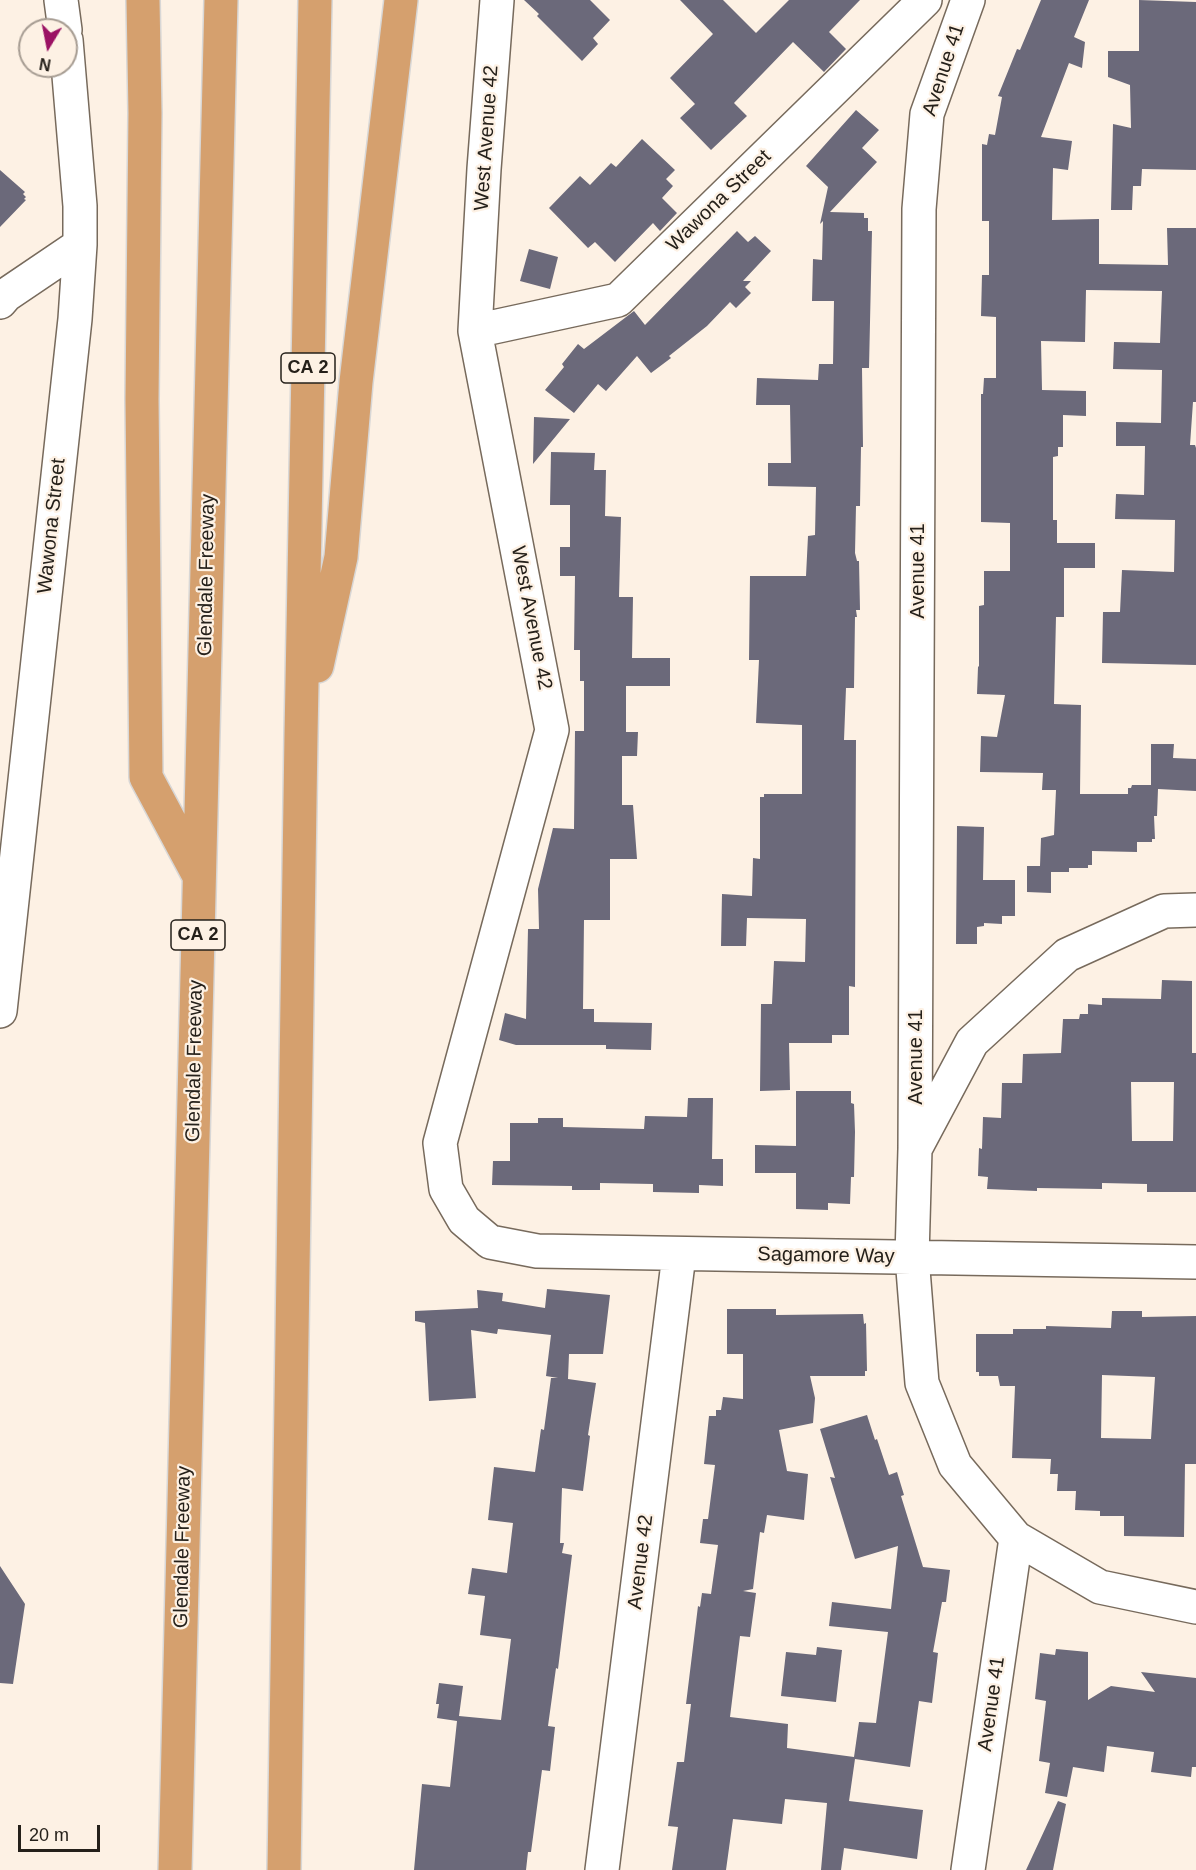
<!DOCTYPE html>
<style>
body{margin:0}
#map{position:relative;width:1196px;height:1870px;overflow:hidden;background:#fdf1e4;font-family:Helvetica,sans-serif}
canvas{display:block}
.north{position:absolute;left:18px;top:18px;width:60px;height:60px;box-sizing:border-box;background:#fdf1e4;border:2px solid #a79d93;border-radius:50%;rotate:190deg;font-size:16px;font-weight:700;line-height:24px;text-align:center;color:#25201a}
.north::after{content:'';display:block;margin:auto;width:21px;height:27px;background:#9b1264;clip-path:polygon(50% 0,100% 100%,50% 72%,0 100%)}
.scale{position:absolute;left:18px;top:1825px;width:82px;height:27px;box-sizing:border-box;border:3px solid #25201a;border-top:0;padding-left:8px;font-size:18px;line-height:21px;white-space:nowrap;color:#25201a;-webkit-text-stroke:4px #fdf1e4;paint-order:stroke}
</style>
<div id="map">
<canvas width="1196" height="1870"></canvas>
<div class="north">N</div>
<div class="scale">20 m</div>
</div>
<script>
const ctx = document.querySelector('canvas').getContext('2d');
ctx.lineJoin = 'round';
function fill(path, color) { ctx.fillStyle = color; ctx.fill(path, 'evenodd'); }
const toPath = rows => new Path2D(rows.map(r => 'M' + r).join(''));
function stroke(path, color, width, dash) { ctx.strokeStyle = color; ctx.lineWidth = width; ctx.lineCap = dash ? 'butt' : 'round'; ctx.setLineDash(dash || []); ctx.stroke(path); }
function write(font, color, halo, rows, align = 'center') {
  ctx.font = font + ' Helvetica,sans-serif'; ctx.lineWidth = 4.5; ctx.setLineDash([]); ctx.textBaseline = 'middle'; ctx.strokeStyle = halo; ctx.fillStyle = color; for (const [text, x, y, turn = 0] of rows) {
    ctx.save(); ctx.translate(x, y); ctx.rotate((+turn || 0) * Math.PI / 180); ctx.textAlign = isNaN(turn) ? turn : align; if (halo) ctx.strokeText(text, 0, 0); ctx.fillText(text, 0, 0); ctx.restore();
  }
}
const building = toPath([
 [524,0,590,0,610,20,593,38,598,44,582,61,537,16,539,14],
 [680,0,723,0,756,33,789,0,860,0,829,32,846,49,824,72,793,42,734,103,747,116,711,150,680,118,695,104,670,78,713,34],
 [1041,0,1089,0,1074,37,1085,42,1082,68,1069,63,1041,137,1072,141,1068,170,1053,168,1052,220,1099,219,1099,264,1168,265,1167,228,1196,228,1196,402,1193,402,1190,445,1195,445,1196,448,1196,665,1102,663,1103,612,1120,612,1122,570,1174,572,1175,520,1115,519,1116,494,1144,495,1145,446,1116,446,1116,422,1161,423,1162,370,1113,369,1114,342,1160,343,1162,291,1086,290,1085,342,1041,341,1042,390,1086,391,1086,416,1063,415,1063,447,1058,447,1058,456,1053,457,1053,520,1057,520,1057,543,1095,543,1095,568,1064,568,1064,617,1056,617,1054,704,1081,705,1080,794,1128,794,1128,788,1131,788,1132,785,1151,785,1151,744,1174,744,1173,758,1196,759,1196,791,1158,789,1157,816,1154,816,1155,839,1152,839,1152,842,1137,842,1137,852,1092,851,1092,865,1088,865,1088,868,1069,868,1069,872,1051,872,1051,893,1027,892,1027,866,1040,866,1041,838,1054,835,1056,790,1042,790,1043,773,980,772,981,736,997,737,1005,695,977,694,978,667,979,666,979,606,984,605,984,571,1010,571,1010,523,981,522,981,394,983,394,984,378,996,378,996,317,981,316,982,275,989,275,989,221,982,221,982,144,987,145,989,134,995,135,1002,97,998,96,1017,49,1020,50],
 [1139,0,1196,2,1196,170,1142,169,1141,186,1133,186,1132,210,1111,210,1113,124,1131,128,1130,85,1108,77,1108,51,1139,51],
 [856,110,879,130,862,148,877,162,830,212,864,213,864,218,868,218,868,231,872,231,869,368,862,368,863,447,861,447,860,506,856,506,855,553,857,561,859,561,860,610,856,610,857,617,855,617,854,688,846,688,844,740,856,740,855,987,849,986,849,1035,832,1035,832,1043,789,1043,790,1090,760,1091,761,1004,772,1004,774,961,805,962,806,919,747,918,746,946,721,946,722,894,752,896,753,858,760,859,760,797,764,797,764,794,802,794,802,725,756,723,759,660,749,660,750,576,806,576,808,536,815,535,816,487,768,486,768,463,791,463,790,405,756,405,757,378,818,380,819,364,833,364,834,301,812,301,813,259,822,260,823,221,820,224,828,187,806,166],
 [642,139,675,170,666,179,673,186,662,198,677,213,660,231,653,223,615,262,595,242,588,248,549,208,580,176,590,185,611,163,616,167],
 [0,170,25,192,23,194,26,197,24,199,26,200,0,227],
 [737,231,748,242,755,236,771,251,743,281,751,281,745,287,751,293,736,308,730,302,707,326,669,356,671,358,651,373,637,356,606,391,598,384,574,413,545,390,564,367,562,364,578,344,584,349,634,311,645,325],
 [529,249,558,257,550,289,520,281],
 [534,417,570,419,533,464],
 [551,452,595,453,594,470,606,470,605,516,621,517,619,597,633,597,632,658,670,658,670,686,626,686,626,732,638,732,637,756,622,756,622,805,633,805,637,859,610,859,610,920,584,920,583,1009,594,1009,594,1022,652,1023,651,1050,606,1049,606,1045,516,1045,499,1040,505,1013,526,1019,528,929,539,929,538,889,553,828,574,829,575,731,584,731,584,681,580,681,580,650,574,650,575,576,560,576,560,547,570,547,570,505,550,505],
 [957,826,984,827,983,880,1015,880,1015,916,1002,916,1002,924,984,923,984,926,977,927,977,944,956,944],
 [1162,980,1192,981,1192,1053,1196,1053,1196,1192,1147,1192,1147,1184,1102,1183,1102,1189,1037,1188,1037,1191,987,1189,988,1177,978,1176,979,1148,982,1149,983,1117,1001,1118,1002,1083,1022,1083,1023,1054,1061,1053,1063,1019,1079,1019,1080,1014,1088,1014,1088,1004,1102,1005,1102,998,1161,999],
 [1131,1082,1174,1082,1173,1141,1132,1141],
 [796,1091,851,1091,851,1103,854,1104,855,1132,854,1177,851,1177,850,1204,828,1203,828,1210,796,1209,796,1173,755,1173,755,1145,796,1146],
 [688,1098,713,1098,712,1159,723,1159,723,1186,699,1185,699,1193,653,1192,653,1184,600,1183,600,1190,572,1190,572,1186,492,1185,493,1161,510,1161,510,1123,538,1123,538,1118,563,1118,563,1127,644,1129,645,1116,687,1117],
 [547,1289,610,1295,603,1354,569,1354,568,1379,596,1383,588,1435,590,1436,583,1491,562,1488,560,1543,564,1543,562,1553,572,1555,558,1669,556,1668,548,1726,555,1727,550,1771,542,1770,531,1852,528,1852,526,1870,414,1870,422,1784,450,1787,457,1721,437,1718,439,1704,436,1704,439,1683,463,1686,459,1716,501,1720,511,1639,480,1635,485,1596,468,1594,472,1568,507,1573,513,1523,488,1520,494,1467,535,1472,541,1429,544,1430,551,1378,558,1378,546,1376,551,1335,498,1329,497,1334,471,1330,476,1398,429,1401,425,1323,415,1321,415,1311,478,1308,477,1290,503,1293,502,1301,545,1308],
 [727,1309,776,1309,776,1315,863,1314,864,1324,866,1323,867,1371,865,1371,865,1376,810,1376,815,1398,813,1423,779,1430,787,1471,808,1474,804,1520,767,1515,764,1533,760,1532,753,1589,743,1591,756,1593,750,1637,740,1636,730,1717,788,1724,787,1748,854,1757,859,1722,876,1723,888,1632,829,1626,832,1602,891,1609,898,1546,855,1559,830,1477,835,1478,820,1429,867,1415,875,1440,877,1439,889,1475,897,1472,904,1495,901,1496,923,1567,950,1570,946,1602,942,1602,933,1652,938,1653,932,1703,919,1701,910,1767,855,1759,849,1801,923,1810,917,1859,844,1848,841,1870,821,1870,827,1803,785,1799,782,1824,733,1819,726,1870,672,1870,678,1827,668,1826,677,1762,684,1762,691,1704,686,1704,698,1606,700,1607,702,1593,711,1594,718,1545,700,1543,703,1519,708,1519,715,1465,704,1464,709,1416,716,1416,716,1410,721,1410,723,1397,743,1399,743,1354,727,1354],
 [1112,1311,1142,1311,1142,1317,1196,1316,1196,1464,1185,1464,1184,1537,1124,1536,1124,1516,1100,1516,1100,1511,1075,1510,1076,1491,1057,1491,1058,1474,1050,1474,1051,1459,1012,1458,1015,1386,1000,1386,998,1376,979,1376,979,1372,976,1372,976,1334,1013,1334,1013,1329,1046,1329,1046,1326,1111,1328],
 [1102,1375,1155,1377,1151,1439,1101,1438],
 [0,1566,25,1604,13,1684,0,1683],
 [817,1647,842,1650,836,1702,781,1696,786,1652,816,1655],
 [1056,1649,1088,1652,1088,1700,1111,1686,1155,1692,1141,1672,1196,1678,1196,1767,1192,1767,1191,1777,1151,1772,1154,1752,1107,1746,1104,1772,1073,1767,1067,1797,1045,1793,1050,1763,1039,1761,1046,1701,1035,1699,1040,1653,1055,1655],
 [1058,1801,1066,1804,1053,1870,1026,1870]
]);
const minor = toPath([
 [61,0,65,30],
 [497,0,484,169,475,331,552,730,440,1143,446,1189,464,1220,490,1242,537,1251,1196,1262],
 [0,302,6,295,80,245],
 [475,331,618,300,925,0],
 [1196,910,1164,911,1067,955,972,1042,915,1149,912,1257,922,1383,955,1465,1016,1538,1100,1587,1196,1607],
 [0,1011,75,319,80,245,80,206,66,40],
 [915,1149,919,209,927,114,968,0],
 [602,1870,679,1255],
 [968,1870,1016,1538]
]);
const highway = toPath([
 [143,0,145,113,142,399,146,777,199,876],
 [317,666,341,557,356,382,401,0],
 [175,1870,221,0],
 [284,1870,301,735,315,0]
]);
const shields = [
 [308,368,54],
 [198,935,54]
];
const shieldNames = [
 ["CA 2",308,368],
 ["CA 2",198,935]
];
const streetNames = [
 ["Avenue 41",944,70,-72],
 ["West Avenue 42",487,138,-86],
 ["Wawona Street",719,201,-44],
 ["Wawona Street",52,526,-84],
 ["Avenue 41",918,571,-90],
 ["Glendale Freeway",207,575,-89],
 ["West Avenue 42",531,618,79],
 ["Avenue 41",916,1057,-90],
 ["Glendale Freeway",195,1061,-89],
 ["Sagamore Way",826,1256,1],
 ["Glendale Freeway",183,1547,-89],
 ["Avenue 42",641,1562,-83],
 ["Avenue 41",992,1704,-82]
];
fill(building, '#6b697a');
stroke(minor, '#776a5c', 36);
stroke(highway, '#d8d7d6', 36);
stroke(minor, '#fff', 33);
stroke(highway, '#d5a06e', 33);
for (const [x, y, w] of shields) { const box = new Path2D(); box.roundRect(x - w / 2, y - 15, w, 30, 4.5); ctx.fillStyle = '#fdf1e4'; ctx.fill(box); stroke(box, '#25201a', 1.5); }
write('bold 18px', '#25201a', null, shieldNames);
write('20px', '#25201a', '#fdf1e4', streetNames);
</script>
